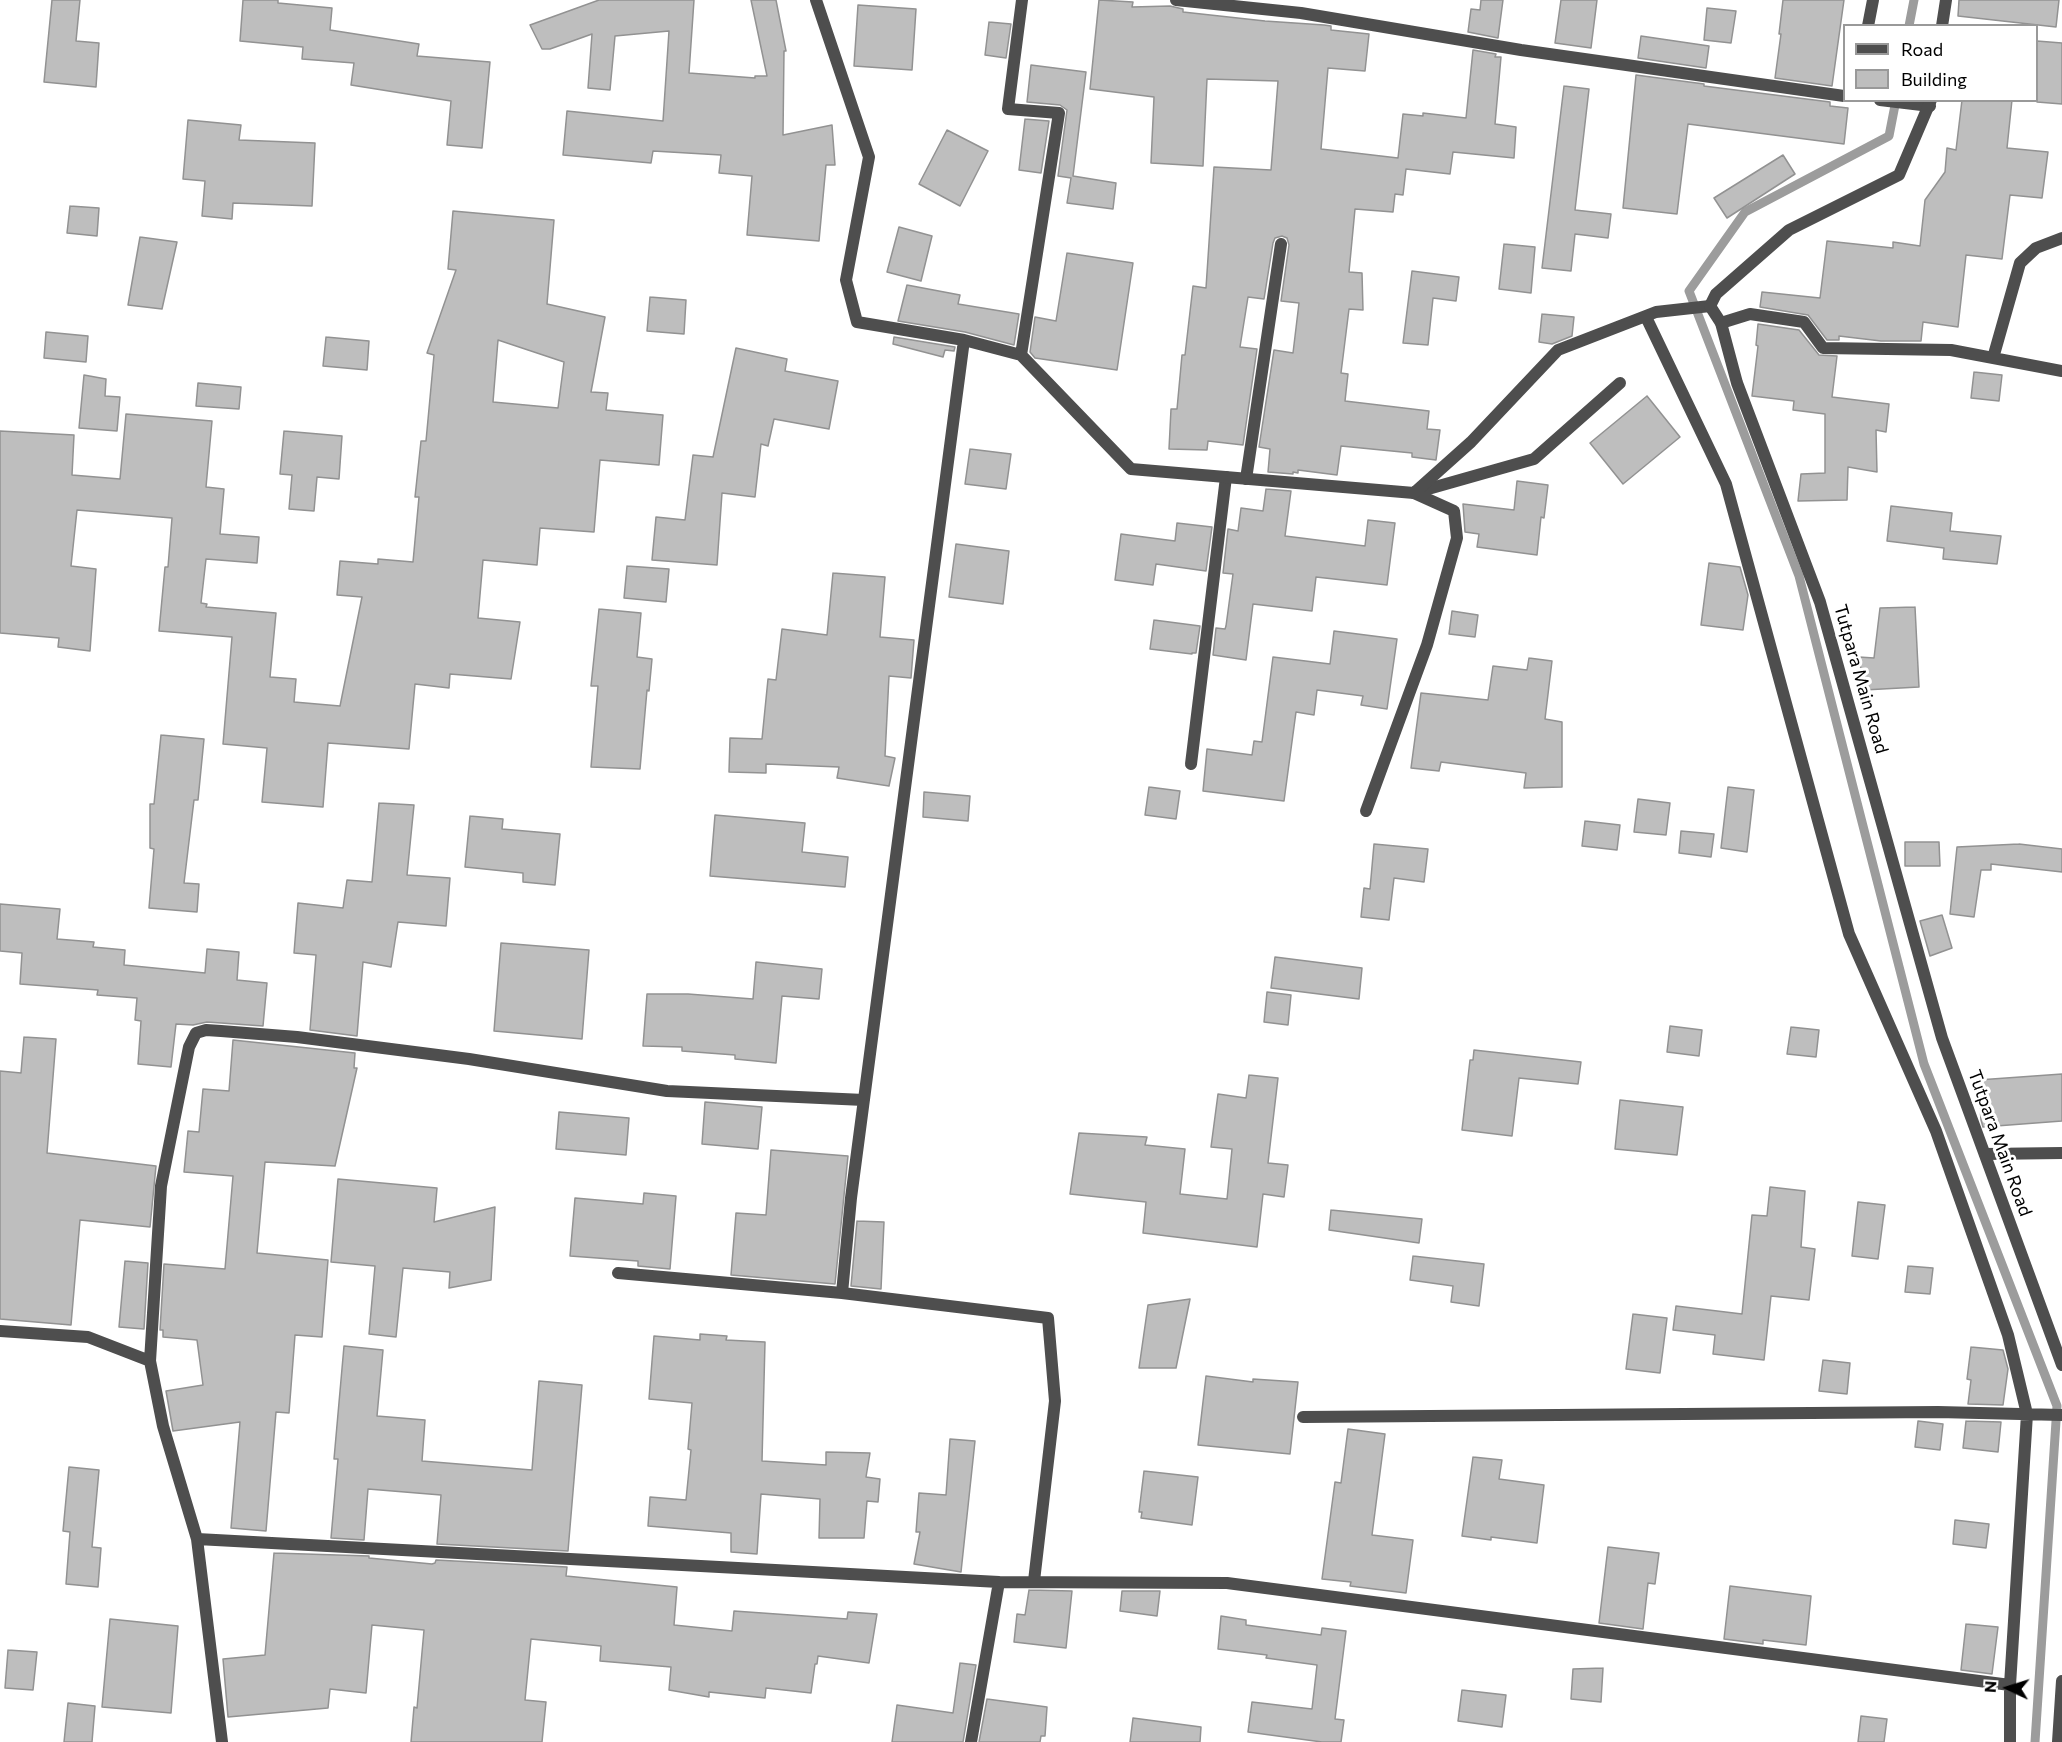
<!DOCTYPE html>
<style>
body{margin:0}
#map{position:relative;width:2062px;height:1742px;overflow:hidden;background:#fff;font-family:Commissioner,sans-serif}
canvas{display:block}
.legend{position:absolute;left:1843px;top:24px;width:195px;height:78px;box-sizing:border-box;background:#fff;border:2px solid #999;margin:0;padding:8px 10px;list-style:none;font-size:18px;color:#000}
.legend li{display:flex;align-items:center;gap:12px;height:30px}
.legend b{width:30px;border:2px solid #999}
.north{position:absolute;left:1978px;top:1658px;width:60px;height:60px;-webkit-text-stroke:4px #fff;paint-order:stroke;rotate:274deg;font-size:16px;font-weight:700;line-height:24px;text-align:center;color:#000}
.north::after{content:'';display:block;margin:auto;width:21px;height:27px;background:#000;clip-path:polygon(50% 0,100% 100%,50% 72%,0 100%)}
</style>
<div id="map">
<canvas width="2062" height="1742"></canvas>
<ul class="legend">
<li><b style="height:8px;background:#4e4e4e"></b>Road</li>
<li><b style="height:16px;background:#bebebe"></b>Building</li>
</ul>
<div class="north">N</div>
</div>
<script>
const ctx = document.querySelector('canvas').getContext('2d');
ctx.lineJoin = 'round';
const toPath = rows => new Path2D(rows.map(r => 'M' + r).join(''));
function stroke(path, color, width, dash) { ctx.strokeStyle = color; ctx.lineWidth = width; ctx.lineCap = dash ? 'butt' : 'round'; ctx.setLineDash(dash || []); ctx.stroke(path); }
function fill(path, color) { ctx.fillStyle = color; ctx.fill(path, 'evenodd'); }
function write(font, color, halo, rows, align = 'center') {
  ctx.font = font + ' Commissioner,sans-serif'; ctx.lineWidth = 6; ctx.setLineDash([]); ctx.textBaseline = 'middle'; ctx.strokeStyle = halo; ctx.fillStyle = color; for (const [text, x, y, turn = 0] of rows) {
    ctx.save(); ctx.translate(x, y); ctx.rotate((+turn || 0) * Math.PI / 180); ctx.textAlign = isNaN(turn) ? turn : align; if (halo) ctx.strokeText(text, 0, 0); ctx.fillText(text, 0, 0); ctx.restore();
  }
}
const stream = toPath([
 [1909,26,1914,0],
 [1896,100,1889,136,1745,212,1689,291,1799,576,1924,1064,2057,1406,2035,1742]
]);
const building = toPath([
 [52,0,80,0,76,41,99,43,96,87,44,82,52,0],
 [243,0,278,0,278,3,332,8,330,30,419,44,417,56,490,62,482,148,447,145,451,101,351,85,354,63,302,59,303,47,240,41,243,0],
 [599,0,694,0,689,73,755,78,755,76,767,76,751,0,776,0,786,51,784,51,783,135,832,125,835,165,826,165,819,241,747,235,752,176,719,173,721,155,653,151,651,163,563,155,567,111,663,121,669,31,615,36,610,90,588,88,592,34,550,49,542,49,530,25,599,0],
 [1099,0,1133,2,1132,7,1170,6,1183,9,1183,12,1265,21,1324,25,1331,26,1331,30,1369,34,1365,71,1328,68,1321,149,1398,158,1403,114,1423,116,1423,113,1466,118,1473,50,1496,54,1495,57,1501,57,1495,124,1516,127,1514,158,1453,152,1450,174,1406,169,1403,195,1395,194,1393,212,1355,209,1349,272,1362,273,1363,310,1349,309,1341,373,1348,374,1345,401,1429,411,1427,429,1440,430,1436,460,1412,457,1412,453,1341,446,1337,475,1298,470,1298,473,1293,472,1293,474,1268,472,1270,449,1259,447,1274,350,1293,353,1299,303,1281,301,1289,245,1287,238,1282,236,1275,238,1273,243,1264,299,1248,297,1240,347,1257,349,1243,445,1208,441,1207,450,1169,449,1171,409,1177,409,1182,355,1185,355,1193,286,1206,288,1214,167,1271,170,1278,81,1207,79,1203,166,1151,163,1154,97,1090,89,1099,0],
 [1481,0,1503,0,1498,38,1468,32,1471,9,1480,10,1481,0],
 [1561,0,1597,0,1591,48,1555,43,1561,0],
 [1783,0,1844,0,1832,86,1775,78,1781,34,1779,34,1783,0],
 [1959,0,2059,0,2056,27,1958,16,1959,0],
 [858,5,916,9,912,70,854,66,858,5],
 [1707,8,1736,11,1731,43,1704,40,1707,8],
 [989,22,1011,24,1006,58,985,55,989,22],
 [1641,36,1709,46,1706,68,1638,58,1641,36],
 [2037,41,2062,43,2062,104,2037,102,2037,41],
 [1031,65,1086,72,1073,176,1116,183,1113,209,1067,203,1071,178,1058,176,1067,110,1060,105,1027,102,1031,65],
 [1636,75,1704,84,1704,86,1830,102,1830,106,1848,108,1844,144,1688,124,1677,214,1623,208,1636,75],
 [1564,86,1589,89,1575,210,1611,214,1608,238,1575,234,1571,271,1542,268,1564,86],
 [1962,100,2012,100,2007,148,2048,152,2042,198,2010,195,2002,259,1966,255,1958,327,1923,322,1921,341,1881,341,1839,336,1839,340,1827,340,1808,315,1760,307,1762,292,1820,298,1827,241,1893,248,1893,242,1920,246,1925,200,1945,172,1947,148,1956,150,1962,100],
 [1025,119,1049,121,1041,173,1019,170,1025,119],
 [188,120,241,125,239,140,315,143,312,206,233,203,232,219,202,216,205,181,183,179,188,120],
 [947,130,988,151,960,206,919,184,947,130],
 [1783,155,1795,174,1727,218,1714,198,1783,155],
 [70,206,99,208,97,236,67,233,70,206],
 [453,211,554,220,547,304,605,317,591,392,608,393,606,410,663,415,659,465,600,460,594,532,540,528,537,565,483,560,478,618,520,622,511,679,450,674,449,688,415,684,409,749,328,743,323,807,262,802,267,748,223,744,232,637,159,631,165,567,168,567,172,518,77,510,71,566,96,569,90,651,58,647,59,638,0,633,0,431,74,435,72,475,120,479,126,414,212,421,206,487,224,489,220,534,259,537,257,563,206,559,201,603,207,604,206,607,276,613,270,677,296,679,294,702,340,706,362,597,337,595,340,561,378,564,378,559,413,562,419,497,415,497,421,441,426,441,434,355,427,353,456,270,448,269,453,211],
 [498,340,564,362,558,408,493,402,498,340],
 [899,227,932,236,921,281,887,272,899,227],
 [140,237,177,242,162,309,128,305,140,237],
 [1504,244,1535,247,1531,293,1499,289,1504,244],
 [1067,253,1133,263,1117,370,1035,358,1030,352,1035,317,1056,321,1067,253],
 [1412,271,1459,277,1456,301,1433,298,1428,345,1403,343,1412,271],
 [907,285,960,295,958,304,1019,314,1014,345,965,332,898,321,907,285],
 [650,297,686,300,684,334,647,331,650,297],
 [1542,314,1574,317,1572,336,1552,344,1539,342,1542,314],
 [1758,324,1799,330,1819,355,1837,356,1832,397,1889,404,1886,432,1876,430,1877,472,1848,467,1847,500,1798,501,1801,474,1825,473,1825,414,1793,410,1794,401,1752,396,1758,346,1756,345,1758,324],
 [46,332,88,336,86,362,44,358,46,332],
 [326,337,369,341,367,370,323,366,326,337],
 [894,337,955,347,954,351,945,350,943,357,893,344,894,337],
 [736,348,787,359,785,371,838,381,829,429,774,419,768,446,761,444,755,497,722,493,717,565,652,560,656,517,685,520,693,455,713,457,736,348],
 [1974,372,2002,375,1999,401,1971,398,1974,372],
 [84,375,106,379,105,396,120,397,117,431,79,428,84,375],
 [198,383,241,387,239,409,196,406,198,383],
 [1647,396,1680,437,1623,484,1590,443,1647,396],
 [284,431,342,436,339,479,317,477,314,511,289,509,292,475,280,474,284,431],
 [970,449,1011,454,1006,489,965,484,970,449],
 [1517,481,1548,485,1544,518,1541,517,1537,555,1477,547,1479,534,1465,532,1463,504,1514,510,1517,481],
 [1266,489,1291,491,1285,536,1365,546,1368,520,1395,523,1387,585,1316,577,1312,611,1253,604,1246,660,1213,655,1216,628,1225,629,1226,626,1233,574,1223,573,1228,529,1238,531,1241,508,1263,511,1266,489],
 [1891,506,1952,513,1950,531,2001,536,1997,564,1943,559,1944,548,1887,541,1891,506],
 [1177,523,1212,527,1206,571,1156,564,1153,585,1115,580,1121,534,1175,541,1177,523],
 [956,544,1009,551,1003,604,949,597,956,544],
 [1709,563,1740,567,1748,595,1743,630,1701,625,1709,563],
 [627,566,669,569,666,602,624,598,627,566],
 [833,573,885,577,880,637,914,640,911,678,889,676,885,756,895,758,889,786,837,778,839,767,766,764,766,773,729,772,730,738,762,739,768,679,776,680,782,629,827,635,833,573],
 [1915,607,1919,687,1864,690,1859,657,1874,658,1880,608,1915,607],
 [599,609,641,613,637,657,652,659,649,691,647,690,640,769,591,767,598,686,591,686,599,609],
 [1452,611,1478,615,1475,637,1449,634,1452,611],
 [1154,620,1200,626,1196,653,1192,653,1192,654,1150,649,1154,620],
 [1334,631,1397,639,1387,709,1361,705,1363,696,1317,690,1314,715,1296,712,1284,801,1203,791,1207,749,1252,755,1254,741,1262,742,1273,657,1330,664,1334,631],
 [1529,658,1552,661,1545,719,1562,722,1562,787,1524,788,1526,773,1441,762,1439,771,1411,768,1421,693,1488,700,1493,666,1527,670,1529,658],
 [161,735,204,739,198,800,194,800,184,883,199,884,197,912,149,908,154,849,150,848,150,804,154,804,161,735],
 [1149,787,1180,791,1176,819,1145,815,1149,787],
 [1728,787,1754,790,1747,852,1721,848,1728,787],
 [924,792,970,796,968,821,923,817,924,792],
 [1638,799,1670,803,1666,835,1634,832,1638,799],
 [379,803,414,805,407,875,450,878,446,926,398,922,391,967,363,962,357,1036,310,1030,316,955,294,953,298,903,343,908,347,880,372,882,379,803],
 [715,815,805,823,802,852,848,857,845,887,710,876,715,815],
 [470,816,503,819,502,829,560,834,555,885,523,882,523,873,465,867,470,816],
 [1585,821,1620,825,1617,850,1582,846,1585,821],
 [1681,831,1714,834,1711,857,1679,853,1681,831],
 [1905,842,1939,842,1940,866,1905,866,1905,842],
 [1374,844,1428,849,1424,882,1394,878,1389,920,1361,917,1364,888,1370,889,1374,844],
 [2019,844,2062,849,2062,872,1991,864,1991,870,1981,870,1974,917,1950,914,1957,847,2019,844],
 [0,904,60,909,57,939,94,942,93,947,125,950,124,965,205,973,207,949,239,952,237,980,267,983,263,1026,207,1022,193,1025,176,1024,171,1067,138,1064,141,1021,135,1020,137,998,97,995,98,990,20,984,22,953,0,951,0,904],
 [1942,915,1952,948,1930,956,1920,921,1942,915],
 [501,943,589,950,582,1039,494,1031,501,943],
 [1275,957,1362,968,1359,999,1271,988,1275,957],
 [756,962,822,969,819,999,782,996,776,1063,735,1059,735,1055,682,1051,682,1047,643,1046,647,994,688,994,753,999,756,962],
 [1267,992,1291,995,1288,1025,1264,1022,1267,992],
 [1670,1026,1702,1030,1699,1056,1667,1052,1670,1026],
 [1791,1027,1819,1030,1816,1057,1787,1054,1791,1027],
 [24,1037,56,1039,47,1153,156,1166,150,1227,80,1220,71,1325,0,1319,0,1071,21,1073,24,1037],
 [233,1040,355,1053,354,1068,357,1068,335,1166,265,1162,257,1253,328,1260,322,1337,295,1335,289,1413,276,1412,266,1531,231,1528,240,1422,173,1431,166,1391,203,1385,197,1340,163,1337,163,1330,160,1330,164,1264,225,1269,233,1176,184,1172,188,1131,199,1132,203,1089,229,1091,233,1040],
 [1474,1050,1581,1062,1578,1084,1519,1078,1512,1136,1462,1130,1470,1060,1473,1060,1474,1050],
 [2062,1074,2062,1121,1983,1127,1981,1120,1978,1080,2062,1074],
 [1249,1075,1278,1078,1268,1163,1288,1165,1284,1197,1263,1194,1257,1247,1143,1233,1146,1202,1070,1194,1079,1133,1147,1137,1145,1145,1185,1149,1180,1194,1227,1199,1232,1149,1211,1147,1218,1094,1246,1098,1249,1075],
 [1620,1100,1683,1107,1677,1155,1615,1149,1620,1100],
 [705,1102,762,1107,758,1149,702,1144,705,1102],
 [559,1112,629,1118,626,1155,556,1149,559,1112],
 [771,1150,848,1156,835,1284,731,1275,736,1213,766,1215,771,1150],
 [338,1179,437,1188,434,1222,495,1207,491,1280,449,1288,450,1272,403,1268,396,1337,369,1334,375,1266,331,1262,338,1179],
 [1770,1187,1805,1191,1801,1247,1815,1249,1809,1300,1771,1296,1764,1360,1713,1354,1715,1335,1673,1330,1676,1306,1742,1314,1752,1215,1767,1216,1770,1187],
 [644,1193,676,1196,670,1269,638,1266,638,1261,570,1256,575,1198,643,1204,644,1193],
 [1858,1202,1885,1205,1878,1259,1852,1256,1858,1202],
 [1331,1210,1422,1219,1419,1243,1329,1230,1331,1210],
 [857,1221,884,1222,881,1289,851,1286,857,1221],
 [1413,1256,1484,1264,1479,1306,1451,1302,1453,1286,1410,1280,1413,1256],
 [125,1261,148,1263,144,1329,119,1327,125,1261],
 [1908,1266,1933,1268,1930,1294,1905,1292,1908,1266],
 [1190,1299,1176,1368,1139,1368,1148,1305,1190,1299],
 [1633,1314,1667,1318,1660,1373,1626,1369,1633,1314],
 [700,1334,727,1336,726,1340,765,1342,762,1461,826,1465,826,1452,870,1453,866,1477,880,1479,878,1502,867,1501,864,1538,819,1538,820,1499,761,1494,757,1554,731,1552,731,1533,648,1526,650,1497,686,1500,691,1450,688,1449,692,1403,649,1399,654,1336,700,1340,700,1334],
 [344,1346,383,1350,377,1416,425,1420,422,1461,532,1470,539,1381,582,1385,568,1551,437,1544,441,1495,368,1489,364,1540,331,1538,338,1459,334,1459,344,1346],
 [1971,1347,2003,1350,2008,1369,2003,1405,1968,1404,1971,1380,1967,1379,1971,1347],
 [1823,1360,1850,1363,1847,1394,1819,1391,1823,1360],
 [1206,1376,1253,1382,1253,1379,1298,1382,1290,1454,1198,1445,1206,1376],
 [1918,1421,1943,1424,1940,1450,1915,1447,1918,1421],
 [1966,1421,2001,1422,1998,1452,1963,1448,1966,1421],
 [1348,1429,1385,1434,1372,1535,1413,1540,1406,1593,1350,1586,1351,1582,1322,1579,1335,1482,1341,1483,1348,1429],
 [950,1439,975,1441,961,1572,914,1564,920,1532,916,1532,919,1493,946,1495,950,1439],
 [1473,1457,1502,1460,1499,1479,1544,1485,1537,1543,1491,1537,1491,1540,1462,1536,1473,1457],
 [69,1467,99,1470,92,1547,101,1548,98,1587,66,1584,70,1532,63,1531,69,1467],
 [1144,1471,1198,1477,1192,1525,1141,1518,1142,1512,1139,1512,1144,1471],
 [1955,1520,1989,1524,1986,1548,1953,1544,1955,1520],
 [1608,1547,1659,1553,1655,1584,1648,1583,1643,1629,1599,1623,1608,1547],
 [274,1553,369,1556,369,1558,432,1564,435,1563,436,1560,567,1567,566,1576,677,1587,674,1625,732,1631,734,1611,847,1619,848,1612,877,1614,869,1663,818,1656,817,1664,815,1664,811,1693,766,1688,765,1698,709,1692,709,1697,669,1690,671,1667,600,1661,601,1646,531,1639,525,1700,546,1702,542,1742,411,1742,414,1707,417,1708,424,1630,372,1625,366,1693,330,1689,328,1708,228,1717,223,1659,265,1655,274,1553],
 [1730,1586,1811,1596,1806,1645,1763,1640,1763,1644,1724,1639,1730,1586],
 [1029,1590,1072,1591,1066,1648,1014,1642,1017,1614,1025,1615,1029,1590],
 [1122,1591,1160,1591,1157,1616,1120,1611,1122,1591],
 [1221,1616,1246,1620,1246,1625,1321,1635,1322,1628,1346,1631,1335,1719,1344,1720,1341,1742,1322,1742,1248,1732,1252,1702,1312,1709,1317,1665,1266,1658,1267,1655,1218,1649,1221,1616],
 [110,1619,178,1626,171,1713,102,1707,110,1619],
 [1966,1624,1998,1627,1992,1674,1961,1670,1966,1624],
 [8,1650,37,1652,33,1690,5,1688,8,1650],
 [960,1663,976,1665,963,1742,892,1742,897,1705,953,1713,960,1663],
 [1603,1668,1601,1702,1571,1699,1573,1669,1603,1668],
 [1462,1690,1506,1695,1502,1727,1458,1721,1462,1690],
 [987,1699,1047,1707,1045,1736,1041,1736,1040,1742,979,1742,987,1699],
 [68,1703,95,1706,92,1742,64,1742,68,1703],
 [1861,1716,1887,1719,1884,1742,1858,1742,1861,1716],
 [1133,1718,1201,1727,1200,1742,1130,1742,1133,1718]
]);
const service = toPath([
 [1246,479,1281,244],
 [1414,493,1534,459,1620,383],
 [1191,764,1226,477],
 [1366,811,1427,645,1457,538,1454,511,1414,493]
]);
const minor = toPath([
 [816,0,869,157,846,280,857,322,964,340,1021,355,1131,469,1414,493,1471,442,1558,350,1656,312,1710,306],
 [1176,0,1301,13,1521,50,1844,96],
 [1868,26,1873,0],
 [1880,100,1930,106],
 [1646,317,1726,484,1849,934,1936,1131,2008,1335,2027,1414,2010,1685,2010,1742],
 [1721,323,1750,314,1804,322,1823,348,1951,350,2062,371],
 [964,340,851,1198,842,1293,1048,1318,1055,1401,1034,1581],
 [1021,355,1059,113,1008,109,1022,0],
 [1993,358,2020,263,2036,248,2062,238],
 [1985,1154,2062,1153],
 [618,1273,842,1293],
 [0,1331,88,1337,150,1361,163,1426,197,1539,222,1742],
 [150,1361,161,1186,189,1047,196,1033,206,1030,221,1031,297,1037,469,1059,667,1091,864,1100],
 [1303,1417,1938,1412,2062,1415],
 [197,1539,999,1582,971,1742],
 [999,1582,1227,1583,2010,1685]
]);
const tertiary = toPath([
 [1942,26,1946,0],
 [1931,100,1899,175,1789,230,1716,294,1710,306,1721,323,1737,383,1820,602,1942,1038,2062,1365],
 [2058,1742,2062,1681]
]);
const streetNames = [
 ["Tutpara Main Road",1861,679,74],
 ["Tutpara Main Road",2000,1143,70]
];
stroke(stream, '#9c9c9c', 9);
fill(building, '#bebebe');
stroke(building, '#929292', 1.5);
stroke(service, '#4e4e4e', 12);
stroke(minor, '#4e4e4e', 12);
stroke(tertiary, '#4e4e4e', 12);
write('18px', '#000', '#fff', streetNames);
</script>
